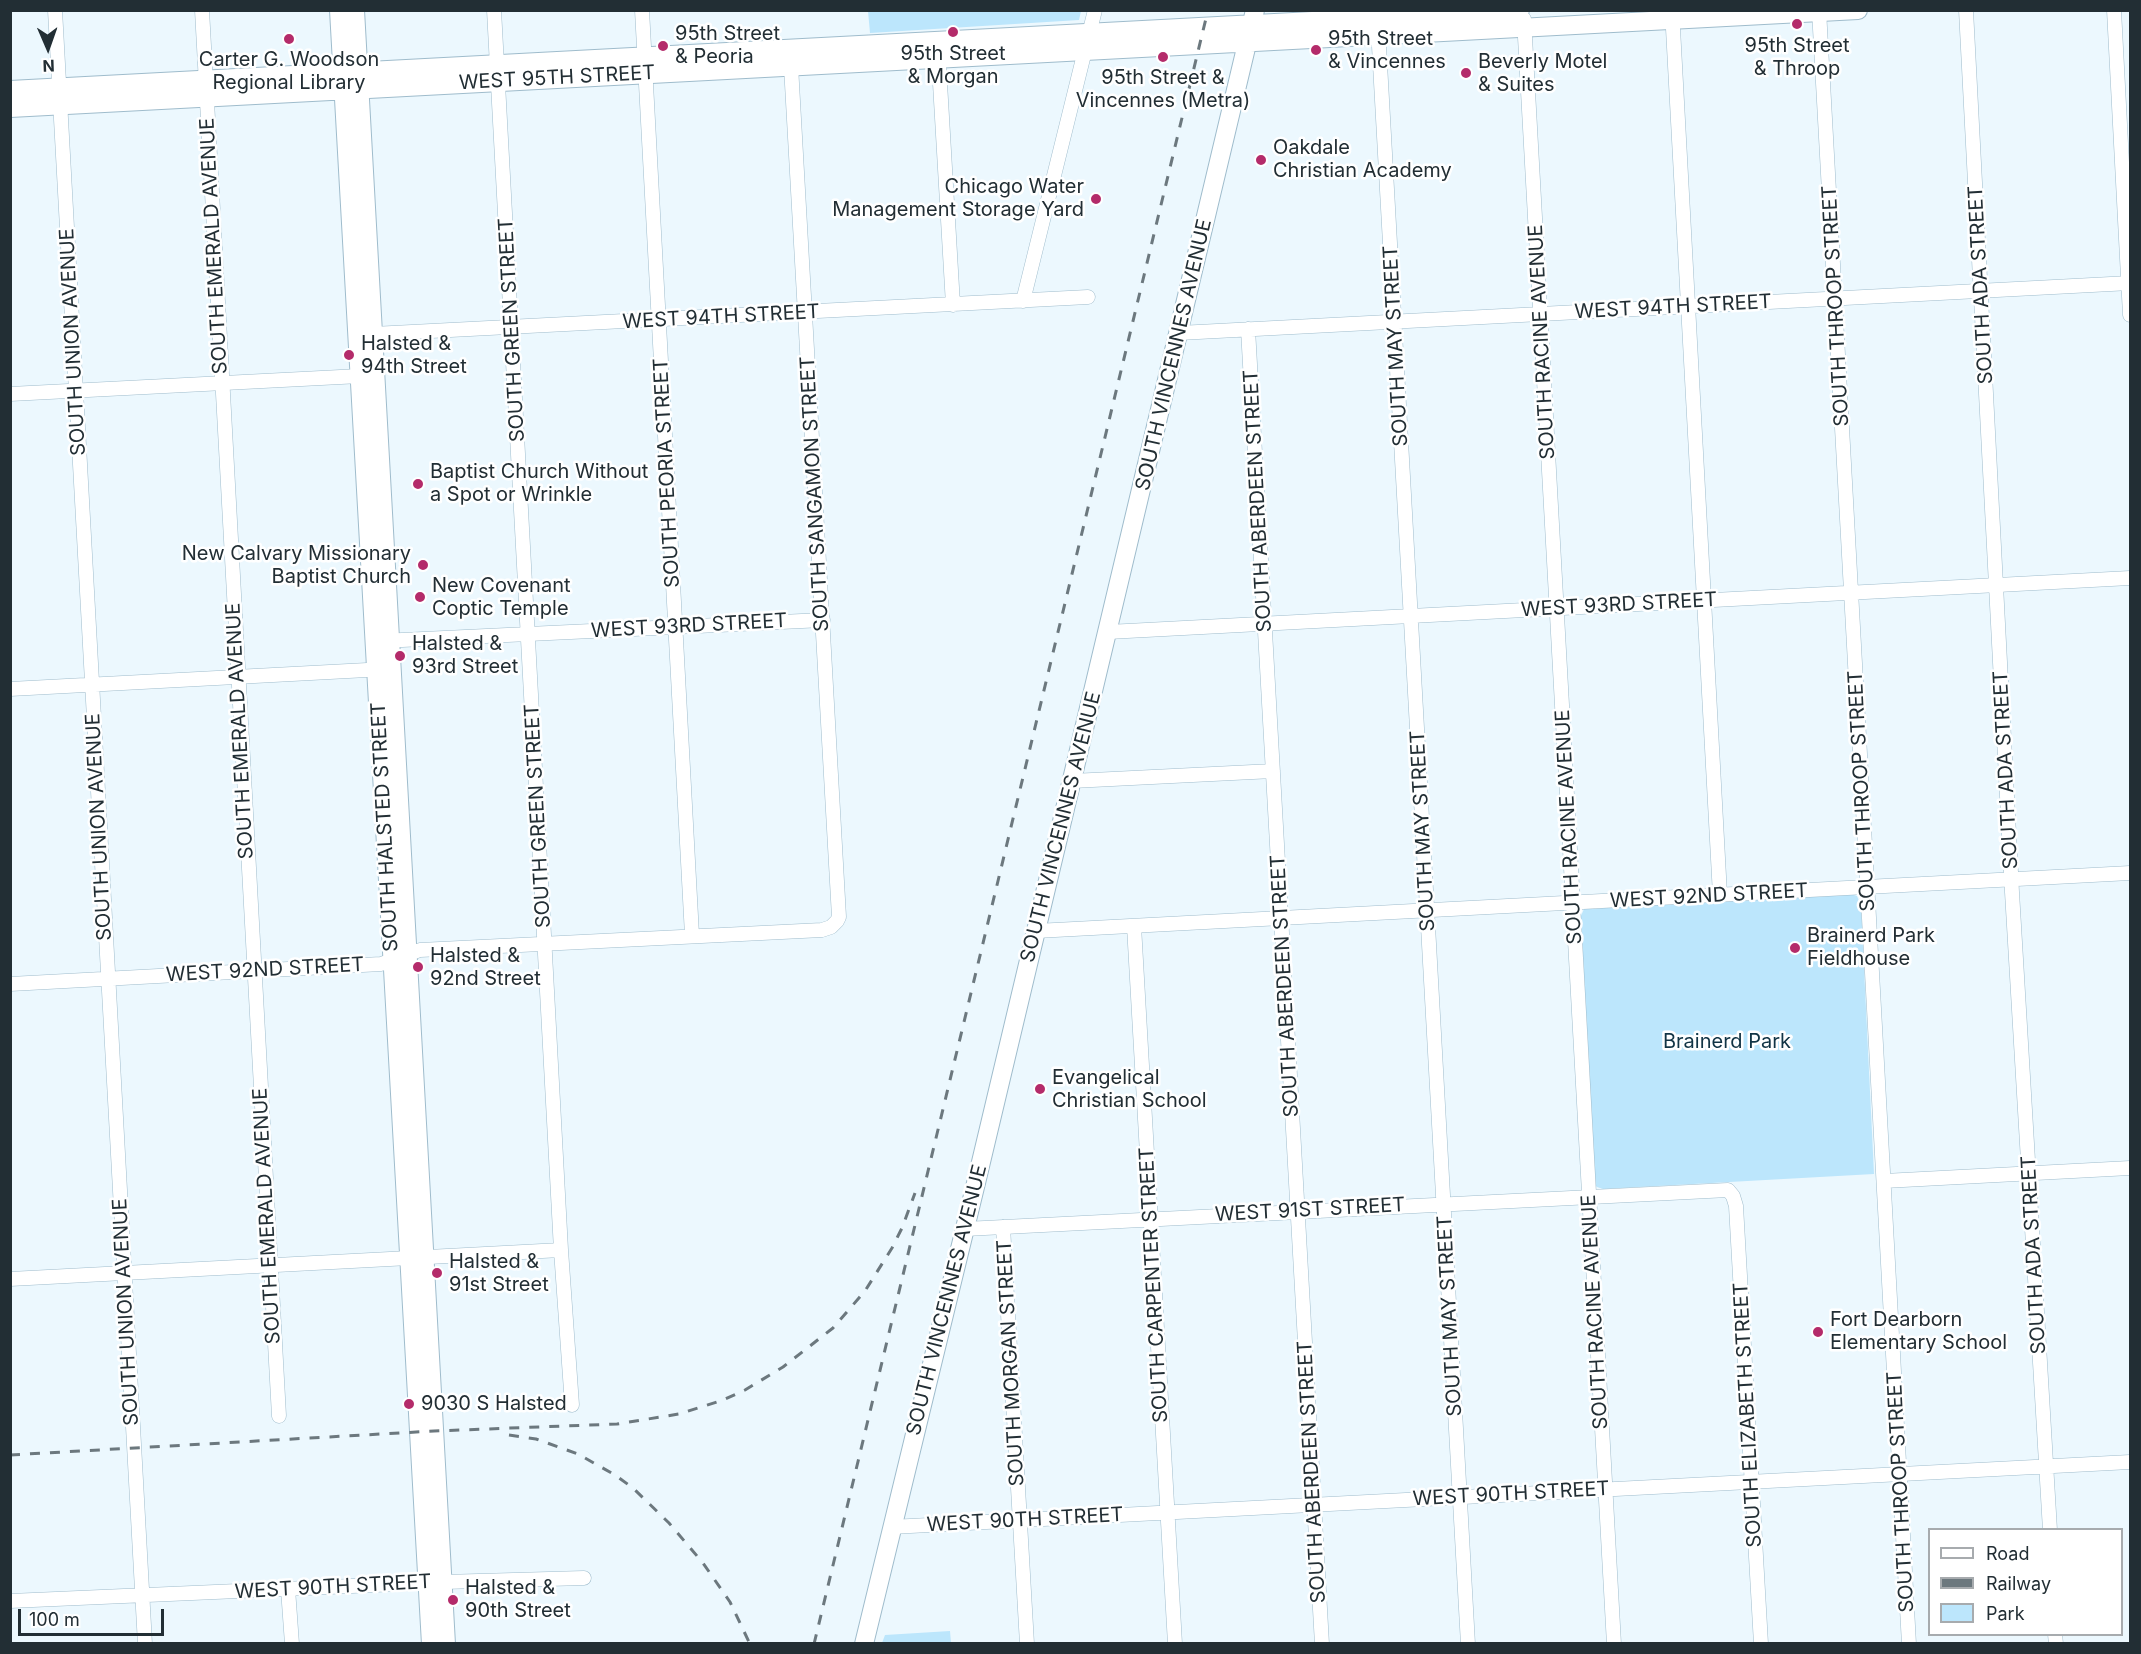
<!DOCTYPE html>
<style>
body{margin:0}
#map{position:relative;width:2141px;height:1654px;overflow:hidden;background:#ecf8fe;font-family:Inter,sans-serif}
canvas{display:block}
.frame{position:absolute;inset:0;border:12px solid #222e34;pointer-events:none}
.legend{position:absolute;left:1928px;top:1528px;width:195px;height:108px;box-sizing:border-box;background:#fff;border:2px solid #a7abae;margin:0;padding:8px 10px;list-style:none;font-size:18px;color:#222e34}
.legend li{display:flex;align-items:center;gap:12px;height:30px}
.legend b{width:30px;border:2px solid #a7abae}
.north{position:absolute;left:18px;top:18px;width:60px;height:60px;-webkit-text-stroke:4px #fff;paint-order:stroke;rotate:178deg;font-size:16px;font-weight:700;line-height:24px;text-align:center;color:#222e34}
.north::after{content:'';display:block;margin:auto;width:21px;height:27px;background:#222e34;clip-path:polygon(50% 0,100% 100%,50% 72%,0 100%)}
.scale{position:absolute;left:18px;top:1609px;width:146px;height:27px;box-sizing:border-box;border:3px solid #222e34;border-top:0;padding-left:8px;font-size:18px;line-height:21px;white-space:nowrap;color:#222e34;-webkit-text-stroke:4px #fff;paint-order:stroke}
</style>
<div id="map">
<canvas width="2141" height="1654"></canvas>
<div class="frame"></div>
<ul class="legend">
<li><b style="height:8px;background:#fff"></b>Road</li>
<li><b style="height:8px;background:#6c787e"></b>Railway</li>
<li><b style="height:16px;background:#bce6fc"></b>Park</li>
</ul>
<div class="north">N</div>
<div class="scale">100 m</div>
</div>
<script>
const ctx = document.querySelector('canvas').getContext('2d');
ctx.lineJoin = 'round';
function fill(path, color) { ctx.fillStyle = color; ctx.fill(path, 'evenodd'); }
const toPath = rows => new Path2D(rows.map(r => 'M' + r).join(''));
function stroke(path, color, width, dash) { ctx.strokeStyle = color; ctx.lineWidth = width; ctx.lineCap = dash ? 'butt' : 'round'; ctx.setLineDash(dash || []); ctx.stroke(path); }
function write(font, color, halo, rows, align = 'center') {
  ctx.font = font + ' Inter,sans-serif'; ctx.lineWidth = 5; ctx.setLineDash([]); ctx.textBaseline = 'middle'; ctx.strokeStyle = halo; ctx.fillStyle = color; for (const [text, x, y, turn = 0] of rows) {
    ctx.save(); ctx.translate(x, y); ctx.rotate((+turn || 0) * Math.PI / 180); ctx.textAlign = isNaN(turn) ? turn : align; if (halo) ctx.strokeText(text, 0, 0); ctx.fillText(text, 0, 0); ctx.restore();
  }
}
const green = toPath([
 [868,11,868,10,1081,11,1079,20,870,33],
 [1851,894,1857,896,1861,906,1874,1174,1603,1189,1597,1187,1594,1184,1580,918,1584,909],
 [950,1631,951,1643,882,1643,885,1635]
]);
const minor = toPath([
 [55,10,145,1644],
 [202,10,279,1416],
 [494,10,561,1250,572,1405],
 [642,10,692,935],
 [1672,10,1720,895],
 [1819,10,1909,1644],
 [1966,10,2012,892,2050,1530],
 [2114,10,2130,315],
 [1524,19,1614,1644],
 [1378,28,1468,1644],
 [938,49,953,305],
 [1023,301,1095,10],
 [1248,329,1322,1644],
 [1179,333,2130,283],
 [366,339,373,334,1088,297],
 [10,394,360,376,367,378],
 [1108,632,2130,578],
 [381,641,823,620],
 [10,689,386,669],
 [1072,781,1273,771],
 [1134,926,1175,1644],
 [1036,931,2130,873],
 [10,984,381,964,420,950,822,930,831,927,837,921,839,917,791,66],
 [1884,1181,2130,1168],
 [1003,1227,1027,1644],
 [965,1229,1728,1190,1733,1196,1736,1206,1761,1644],
 [10,1279,561,1250],
 [891,1527,2130,1462],
 [288,1589,292,1644],
 [10,1601,443,1582,584,1578],
 [2055,1634,2056,1644]
]);
const major = toPath([
 [339,10,431,1644],
 [355,10,446,1644],
 [10,90,1520,10],
 [10,108,1858,10],
 [864,1644,976,1183,1255,10]
]);
const rail = toPath([
 [509,1435,536,1439,578,1454,615,1475,633,1488,669,1523,703,1563,730,1602,750,1644],
 [10,1455,434,1431,617,1424,679,1414,723,1400,745,1390,783,1367,833,1328,865,1291,892,1248,902,1228,915,1193],
 [814,1644,1208,10]
]);
const markers = [
 [1797,24,6,"#b42b6a"],
 [953,32,6,"#b42b6a"],
 [289,39,6,"#b42b6a"],
 [663,46,6,"#b42b6a"],
 [1316,50,6,"#b42b6a"],
 [1163,57,6,"#b42b6a"],
 [1466,73,6,"#b42b6a"],
 [1261,160,6,"#b42b6a"],
 [1096,199,6,"#b42b6a"],
 [349,355,6,"#b42b6a"],
 [418,484,6,"#b42b6a"],
 [423,565,6,"#b42b6a"],
 [420,597,6,"#b42b6a"],
 [400,656,6,"#b42b6a"],
 [1795,948,6,"#b42b6a"],
 [418,967,6,"#b42b6a"],
 [1040,1089,6,"#b42b6a"],
 [437,1273,6,"#b42b6a"],
 [1818,1332,6,"#b42b6a"],
 [409,1404,6,"#b42b6a"],
 [453,1600,6,"#b42b6a"]
];
const poiNames = [
 ["95th Street",675,34],
 ["& Peoria",675,57],
 ["95th Street",1328,39],
 ["& Vincennes",1328,62],
 ["95th Street",1797,46,"center"],
 ["& Throop",1797,69,"center"],
 ["95th Street",953,54,"center"],
 ["& Morgan",953,77,"center"],
 ["Carter G. Woodson",289,60,"center"],
 ["Regional Library",289,83,"center"],
 ["Beverly Motel",1478,62],
 ["& Suites",1478,85],
 ["95th Street &",1163,78,"center"],
 ["Vincennes (Metra)",1163,101,"center"],
 ["Oakdale",1273,148],
 ["Christian Academy",1273,171],
 ["Chicago Water",1084,187,"right"],
 ["Management Storage Yard",1084,210,"right"],
 ["Halsted &",361,344],
 ["94th Street",361,367],
 ["Baptist Church Without",430,472],
 ["a Spot or Wrinkle",430,495],
 ["New Calvary Missionary",411,554,"right"],
 ["Baptist Church",411,577,"right"],
 ["New Covenant",432,586],
 ["Coptic Temple",432,609],
 ["Halsted &",412,644],
 ["93rd Street",412,667],
 ["Brainerd Park",1807,936],
 ["Fieldhouse",1807,959],
 ["Halsted &",430,956],
 ["92nd Street",430,979],
 ["Evangelical",1052,1078],
 ["Christian School",1052,1101],
 ["Halsted &",449,1262],
 ["91st Street",449,1285],
 ["Fort Dearborn",1830,1320],
 ["Elementary School",1830,1343],
 ["9030 S Halsted",421,1404],
 ["Halsted &",465,1588],
 ["90th Street",465,1611]
];
const streetNames = [
 ["WEST 95TH STREET",557,78,-3],
 ["SOUTH EMERALD AVENUE",214,246,-93],
 ["SOUTH ADA STREET",1981,285,-93],
 ["SOUTH THROOP STREET",1836,306,-93],
 ["WEST 94TH STREET",1673,307,-3],
 ["WEST 94TH STREET",721,317,-3],
 ["SOUTH GREEN STREET",512,330,-93],
 ["SOUTH UNION AVENUE",73,342,-93],
 ["SOUTH RACINE AVENUE",1542,342,-93],
 ["SOUTH MAY STREET",1396,346,-93],
 ["SOUTH VINCENNES AVENUE",1174,355,-77],
 ["SOUTH PEORIA STREET",667,473,-93],
 ["SOUTH SANGAMON STREET",815,494,-93],
 ["SOUTH ABERDEEN STREET",1258,501,-93],
 ["WEST 93RD STREET",1619,605,-3],
 ["WEST 93RD STREET",689,626,-3],
 ["SOUTH EMERALD AVENUE",240,731,-93],
 ["SOUTH ADA STREET",2006,770,-93],
 ["SOUTH THROOP STREET",1862,791,-93],
 ["SOUTH GREEN STREET",538,816,-93],
 ["SOUTH UNION AVENUE",99,827,-93],
 ["SOUTH HALSTED STREET",385,827,-93],
 ["SOUTH VINCENNES AVENUE",1061,827,-76],
 ["SOUTH RACINE AVENUE",1569,827,-93],
 ["SOUTH MAY STREET",1423,831,-93],
 ["WEST 92ND STREET",1709,896,-3],
 ["WEST 92ND STREET",265,970,-3],
 ["SOUTH ABERDEEN STREET",1285,986,-93],
 ["WEST 91ST STREET",1310,1210,-3],
 ["SOUTH EMERALD AVENUE",267,1216,-93],
 ["SOUTH ADA STREET",2034,1255,-93],
 ["SOUTH CARPENTER STREET",1154,1285,-93],
 ["SOUTH VINCENNES AVENUE",947,1300,-76],
 ["SOUTH UNION AVENUE",126,1312,-93],
 ["SOUTH RACINE AVENUE",1595,1312,-93],
 ["SOUTH MAY STREET",1450,1316,-93],
 ["SOUTH MORGAN STREET",1011,1363,-93],
 ["SOUTH ELIZABETH STREET",1748,1415,-93],
 ["SOUTH ABERDEEN STREET",1312,1472,-93],
 ["SOUTH THROOP STREET",1901,1492,-93],
 ["WEST 90TH STREET",1511,1494,-3],
 ["WEST 90TH STREET",1025,1520,-3],
 ["WEST 90TH STREET",333,1587,-3]
];
const parkNames = [
 ["Brainerd Park",1727,1042]
];
fill(green, '#bce6fc');
stroke(minor, '#9fbccc', 15);
stroke(major, '#9fbccc', 20);
stroke(minor, '#fff', 14);
stroke(major, '#fff', 18);
stroke(rail, '#6c787e', 3, [10, 10]);
for (const [x, y, r, color] of markers) { const dot = new Path2D(); dot.arc(x, y, r, 0, 2 * Math.PI); ctx.fillStyle = color; ctx.fill(dot); stroke(dot, '#fff', 2); }
write('20px', '#222e34', '#fff', poiNames, 'left');
write('20px', '#222e34', '#fff', streetNames);
write('20px', '#113445', '#fff', parkNames);
</script>
